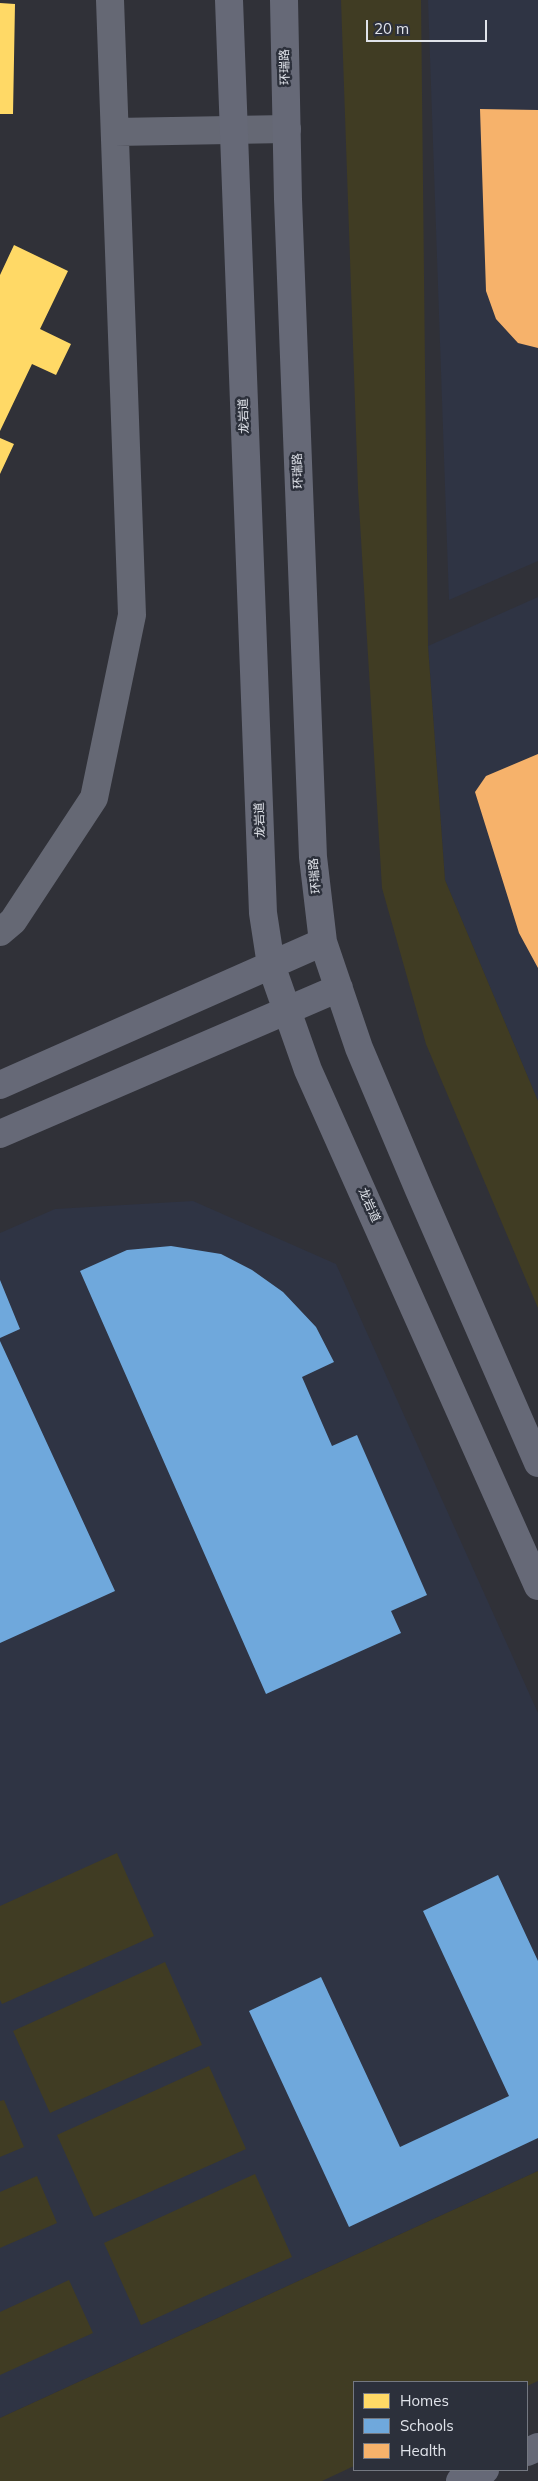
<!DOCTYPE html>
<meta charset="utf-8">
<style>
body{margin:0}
#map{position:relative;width:538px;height:2481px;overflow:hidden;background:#303138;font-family:Mulish,sans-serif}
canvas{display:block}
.legend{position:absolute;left:353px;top:2381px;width:175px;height:90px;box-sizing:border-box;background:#2c303b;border:1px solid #747881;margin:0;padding:6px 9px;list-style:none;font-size:15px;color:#e0e3ea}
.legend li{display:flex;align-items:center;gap:10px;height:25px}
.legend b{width:25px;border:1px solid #747881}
.scale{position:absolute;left:366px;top:20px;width:121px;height:22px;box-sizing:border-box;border:2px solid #e0e3ea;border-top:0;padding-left:6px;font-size:15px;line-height:18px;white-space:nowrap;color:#e0e3ea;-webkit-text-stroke:4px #2c303b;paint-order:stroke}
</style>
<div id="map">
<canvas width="538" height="2481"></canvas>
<ul class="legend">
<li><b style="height:14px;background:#ffd966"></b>Homes</li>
<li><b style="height:14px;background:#6fa8dc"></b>Schools</li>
<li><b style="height:14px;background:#f6b26b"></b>Health</li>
</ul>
<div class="scale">20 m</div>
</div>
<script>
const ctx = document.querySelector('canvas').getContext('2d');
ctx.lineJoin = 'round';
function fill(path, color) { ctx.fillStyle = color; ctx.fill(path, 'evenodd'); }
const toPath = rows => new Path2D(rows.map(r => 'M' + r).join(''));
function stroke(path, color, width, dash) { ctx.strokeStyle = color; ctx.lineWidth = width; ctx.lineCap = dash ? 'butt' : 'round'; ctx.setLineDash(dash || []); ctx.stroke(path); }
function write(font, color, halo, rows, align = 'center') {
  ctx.font = font + ' Mulish,"Noto Sans SC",sans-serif'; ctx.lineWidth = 5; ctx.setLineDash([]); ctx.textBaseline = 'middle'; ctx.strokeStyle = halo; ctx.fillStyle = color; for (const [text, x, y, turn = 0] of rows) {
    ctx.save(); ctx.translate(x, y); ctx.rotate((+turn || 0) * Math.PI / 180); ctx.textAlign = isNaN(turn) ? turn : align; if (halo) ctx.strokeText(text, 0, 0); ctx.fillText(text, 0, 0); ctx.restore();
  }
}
const built = toPath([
 [428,0,538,0,538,561,449,600],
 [538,597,538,1101,445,880,428,646],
 [193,1201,336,1264,538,1713,538,2171,0,2418,0,1233,55,1209]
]);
const green = toPath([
 [341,0,421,0,428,646,445,880,538,1101,538,1308,426,1044,382,888,358,489],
 [117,1853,154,1936,2,2004,0,2000,0,1906],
 [165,1962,202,2045,50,2113,13,2031],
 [209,2066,246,2149,94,2217,57,2135],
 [4,2100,24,2147,0,2157,0,2101],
 [538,2171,538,2381,527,2386,527,2382,354,2382,354,2466,322,2481,0,2481,0,2418],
 [255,2174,292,2257,141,2325,104,2243],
 [37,2176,57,2223,0,2248,0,2192],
 [69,2280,93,2333,0,2375,0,2312]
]);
const homes = toPath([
 [0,3,15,4,13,114,0,114],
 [14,245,68,271,40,329,71,344,56,375,32,364,0,431,0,275],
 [0,438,14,444,0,474]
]);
const schools = toPath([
 [171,1246,221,1254,252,1270,283,1292,316,1327,334,1362,302,1377,332,1446,357,1435,427,1595,391,1611,401,1633,266,1694,80,1271,127,1250],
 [0,1280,20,1329,0,1338],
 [0,1341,115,1591,0,1643],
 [498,1875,538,1961,538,2138,349,2227,249,2011,321,1977,400,2147,509,2096,423,1911]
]);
const health = toPath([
 [480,109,538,110,538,348,518,343,496,319,486,291],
 [538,754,538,968,519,933,475,792,486,776]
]);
const minor = toPath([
 [115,132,287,129],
 [0,932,13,921,94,798,132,615,110,0]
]);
const major = toPath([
 [229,0,263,913,271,965,308,1070,538,1586],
 [284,0,288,199,313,857,323,942,359,1048,419,1190,538,1463],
 [0,1085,323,942],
 [0,1134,339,988],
 [527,2452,538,2447],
 [460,2481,485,2470]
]);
const streetNames = [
 ["环瑞路",285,67,-91],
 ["龙岩道",244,416,-92],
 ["环瑞路",298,471,-92],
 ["龙岩道",260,820,-92],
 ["环瑞路",315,876,-95],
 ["龙岩道",369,1205,66]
];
fill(built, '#2f3444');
fill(green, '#403c23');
fill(homes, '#ffd966');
fill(schools, '#6fa8dc');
fill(health, '#f6b26b');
stroke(minor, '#656874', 28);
stroke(major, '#666977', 28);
write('12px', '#e0e3ea', '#2c303b', streetNames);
</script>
